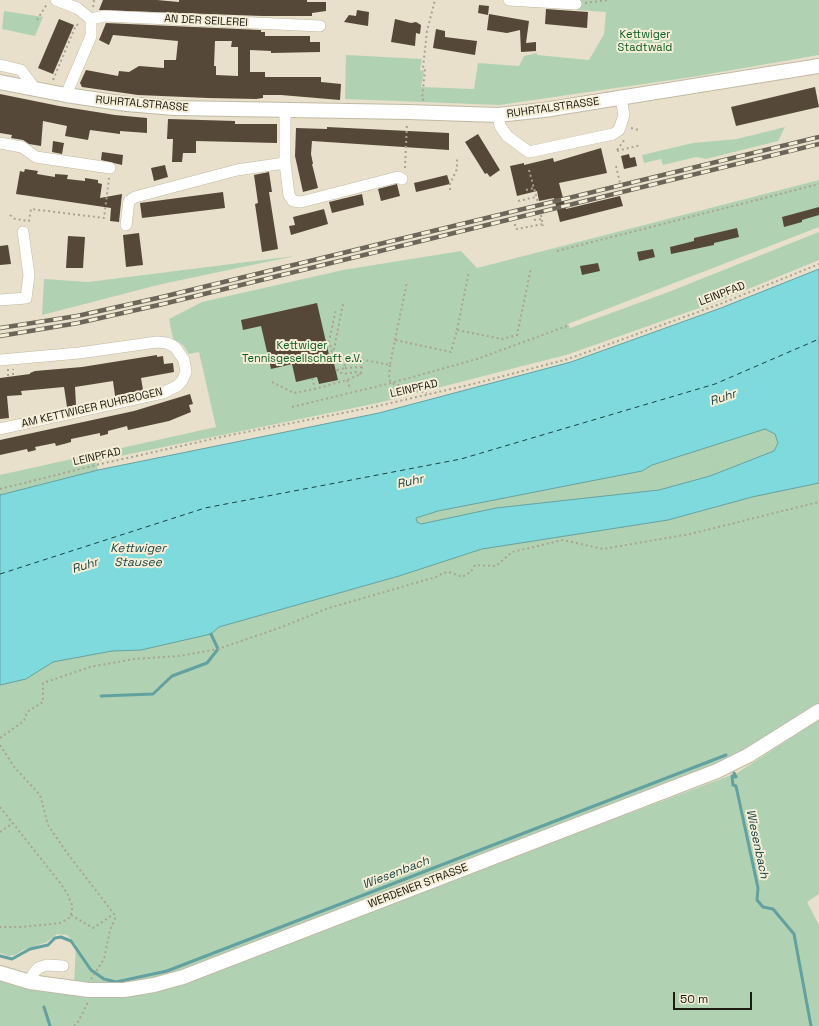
<!DOCTYPE html>
<style>
body{margin:0}
#map{position:relative;width:819px;height:1026px;overflow:hidden;background:#e8e0ca;font-family:"Space Grotesk",sans-serif}
canvas{display:block}
.scale{position:absolute;left:673px;top:992px;width:79px;height:18px;box-sizing:border-box;border:2px solid #1e1b13;border-top:0;padding-left:5px;font-size:12px;line-height:14px;white-space:nowrap;color:#1e1b13;-webkit-text-stroke:3px #f5eed7;paint-order:stroke}
</style>
<div id="map">
<canvas width="819" height="1026"></canvas>
<div class="scale">50 m</div>
</div>
<script>
const ctx = document.querySelector('canvas').getContext('2d');
ctx.lineJoin = 'round';
function fill(path, color) { ctx.fillStyle = color; ctx.fill(path, 'evenodd'); }
const toPath = rows => new Path2D(rows.map(r => 'M' + r).join(''));
function stroke(path, color, width, dash) { ctx.strokeStyle = color; ctx.lineWidth = width; ctx.lineCap = dash ? 'butt' : 'round'; ctx.setLineDash(dash || []); ctx.stroke(path); }
function write(font, color, halo, rows, align = 'center') {
  ctx.font = font + ' "Space Grotesk",sans-serif'; ctx.lineWidth = 4; ctx.setLineDash([]); ctx.textBaseline = 'middle'; ctx.strokeStyle = halo; ctx.fillStyle = color; for (const [text, x, y, turn = 0] of rows) {
    ctx.save(); ctx.translate(x, y); ctx.rotate((+turn || 0) * Math.PI / 180); ctx.textAlign = isNaN(turn) ? turn : align; if (halo) ctx.strokeText(text, 0, 0); ctx.fillText(text, 0, 0); ctx.restore();
  }
}
const green = toPath([
 [578,0,819,0,819,55,692,77,499,105,345,99,346,55,422,59,420,70,424,71,421,87,474,89,478,63,519,66,524,56,537,53,537,55,589,60,604,34,606,12,577,10],
 [4,11,43,17,35,36,2,29],
 [785,127,778,141,706,159,696,157,663,165,661,159,644,163,642,155,693,143,737,139],
 [819,180,819,227,568,324,570,328,666,293,819,232,819,260,719,301,566,355,378,403,120,456,96,462,98,470,0,495,0,475,216,427,199,352,189,354,183,345,173,339,169,319,202,302,343,270,461,251,477,268],
 [295,256,162,284,42,315,44,279,88,282],
 [765,429,775,434,778,443,775,451,710,476,659,490,496,508,421,524,417,522,416,518,438,511,642,471,652,465],
 [819,483,819,704,758,743,721,762,388,904,737,773,819,720,819,894,807,902,819,925,819,1026,0,1026,0,974,74,986,76,945,67,935,57,934,47,942,23,950,15,955,8,956,0,953,0,685,26,679,53,662,112,651,141,650,211,634,219,627,399,576,482,549,668,520,752,497]
]);
const water = toPath([
 [819,269,819,483,752,497,668,520,482,549,399,576,219,627,211,634,141,650,112,651,53,662,26,679,0,685,0,495,98,470,379,413,571,362,721,308,819,269],
 [765,429,775,434,778,443,774,451,710,476,659,490,496,508,421,524,417,522,416,518,438,511,642,471,652,465,765,429]
]);
const stream = toPath([
 [101,696,153,694,172,676,207,663,218,649,211,634],
 [734,773,736,777,732,776,733,785,736,786,758,888,757,900,763,907,773,909,794,934,811,1026],
 [0,956,12,959,30,949,48,945,55,938,61,937,71,941,91,970,104,979,116,982,167,971,726,755],
 [44,1007,50,1026]
]);
const ferry = toPath([
 [0,574,205,508,461,459,715,384,819,339]
]);
const building = toPath([
 [103,0,157,0,179,2,179,0,307,0,307,2,326,2,326,11,312,13,312,16,262,16,99,10],
 [479,5,489,6,488,15,478,13],
 [546,9,588,12,587,28,545,24],
 [357,10,369,12,368,26,344,22,349,15,356,16],
 [489,14,529,21,526,43,536,42,536,51,521,52,520,30,507,33,487,30],
 [59,19,74,25,53,74,38,68],
 [395,19,411,23,416,22,421,25,420,34,416,33,415,46,391,42],
 [106,23,261,30,261,32,265,32,265,36,310,36,310,42,320,42,320,52,271,53,271,51,250,50,250,72,265,72,265,77,321,77,321,82,341,84,340,100,281,95,263,95,263,98,256,99,208,98,138,95,82,87,80,83,86,70,118,76,119,71,129,72,139,66,164,68,164,60,176,60,178,41,113,35,109,45,99,40],
 [215,41,232,41,231,47,238,47,238,76,216,75,216,66,214,66],
 [436,29,445,31,445,37,477,41,475,55,433,48],
 [815,87,819,107,736,126,731,107],
 [0,94,59,106,115,115,147,118,147,133,120,131,120,134,90,130,88,140,65,136,67,126,43,121,41,146,29,144,23,140,11,138,12,135,0,133],
 [168,119,235,121,235,124,277,124,277,143,196,141,196,153,183,153,182,162,172,162,173,139,167,139],
 [327,127,449,133,449,150,312,141,311,154,313,164,312,164,318,188,303,192,295,156,296,128,327,129],
 [478,134,500,170,490,177,487,173,485,174,465,142],
 [53,141,64,143,62,154,52,152],
 [601,148,607,173,559,183,566,209,620,196,623,206,560,222,554,198,539,201,537,191,517,196,510,166,524,163,524,165,553,158,554,162],
 [102,152,123,155,122,165,101,160],
 [629,154,630,158,635,157,637,166,624,169,621,156],
 [165,165,168,177,154,181,151,168],
 [25,169,38,171,37,174,55,177,55,174,68,175,67,179,85,181,85,178,98,180,98,183,102,184,100,198,122,194,119,222,110,221,111,208,16,194,20,171,24,172],
 [269,172,272,192,269,192,278,249,262,252,255,204,258,203,254,175],
 [447,175,450,184,416,192,414,183],
 [397,184,400,196,381,201,378,189],
 [223,192,225,208,142,218,140,203],
 [362,194,364,205,332,213,329,202],
 [819,207,819,215,802,220,802,222,784,227,782,217],
 [324,209,328,224,291,235,289,226,295,225,293,217],
 [737,228,739,237,714,243,714,245,671,254,670,247,694,241,694,238],
 [139,233,143,265,126,267,123,235],
 [68,236,85,237,83,268,66,268],
 [8,245,11,264,0,265,0,246],
 [653,249,655,257,639,261,637,252],
 [598,263,600,271,582,275,580,266],
 [317,303,329,355,332,355,338,380,319,384,317,377,296,382,292,364,271,369,261,326,243,330,241,320],
 [157,355,157,357,163,356,164,364,173,363,174,372,141,378,143,390,115,396,113,381,75,387,76,405,67,407,64,387,21,391,22,395,7,396,9,418,0,419,0,378,30,374,30,373,35,371,82,367],
 [190,394,193,404,189,405,191,412,169,421,128,430,127,426,108,431,108,434,100,436,100,433,71,439,71,442,64,444,56,446,55,443,35,447,36,450,28,452,27,449,0,455,0,440,134,411]
]);
const path = toPath([
 [585,3,608,0],
 [93,7,94,0],
 [37,20,47,4],
 [53,80,76,25,81,24],
 [424,100,422,99,425,69,423,68,427,31,435,0],
 [631,128,639,130],
 [617,150,625,139],
 [617,151,641,145],
 [616,166,620,183],
 [405,168,407,123],
 [529,170,538,203],
 [450,190,450,184,457,169,457,159],
 [526,190,534,188],
 [518,201,536,197],
 [10,215,15,219,29,221,31,209,104,218,109,178],
 [541,215,543,226],
 [534,220,542,219],
 [514,225,516,225,517,229,543,224],
 [557,251,819,184],
 [343,304,333,354,390,365,395,340,451,352,457,330,502,339,517,335,531,268],
 [457,330,469,271],
 [395,340,407,282],
 [332,352,329,341,336,309],
 [390,365,389,378,391,383,427,393],
 [345,368,362,367],
 [8,369,8,376],
 [336,370,343,374,356,372,361,374],
 [337,370,345,368,344,356],
 [13,375,13,369],
 [312,378,315,389],
 [347,380,350,388],
 [272,382,294,393,315,389,347,380,361,374,363,360],
 [292,407,391,383,477,359,567,326],
 [0,489,96,465,221,437,378,406,473,384,568,359,720,304,819,264],
 [0,738,24,721,27,712,43,702,43,683,90,667,134,659,179,656,218,649,279,628,329,608,436,577,443,573,449,572,462,577,471,572,475,565,496,566,512,552,563,540,603,549,690,534,819,502],
 [0,745,15,768,40,795,48,825,67,853,114,914,115,919,110,930,104,959,91,979],
 [0,807,61,884,68,895,72,905,72,912,69,918,60,923,22,927,0,927],
 [0,832,13,823],
 [71,915,93,928,114,914],
 [74,1026,78,1022,88,1002]
]);
const minor = toPath([
 [56,0,77,8,91,19,91,36,66,95],
 [509,0,576,4],
 [91,19,105,16,320,26],
 [0,65,21,70,36,90],
 [285,110,285,163,289,195,293,201,301,202,398,177,402,179],
 [498,115,500,126,507,136,529,152,613,134,619,130,624,115,621,98],
 [0,143,22,147,36,157,110,168],
 [126,225,129,201,135,197,237,170,285,163],
 [0,300,26,298,29,275,23,232],
 [0,360,79,353,157,342,167,343,175,347,184,360,186,372,182,381,177,386,163,393,0,429],
 [30,982,33,974,38,968,47,965,63,966]
]);
const major = toPath([
 [0,82,66,95,127,104,174,108,408,112,498,115,544,110,819,66],
 [0,973,30,982,89,990,124,990,154,985,183,977,717,771,749,755,819,711]
]);
const rail = toPath([
 [0,328,77,316,162,297,819,137],
 [0,336,78,323,163,304,819,144]
]);
const streetNames = [
 ["AN DER SEILEREI",206,21,3],
 ["RUHRTALSTRASSE",142,104,5],
 ["RUHRTALSTRASSE",553,108,-8],
 ["LEINPFAD",722,294,-21],
 ["LEINPFAD",414,389,-13],
 ["AM KETTWIGER RUHRBOGEN",92,408,-13],
 ["LEINPFAD",97,457,-13],
 ["WERDENER STRASSE",418,886,-21]
];
const parkNames = [
 ["Kettwiger",645,35],
 ["Stadtwald",645,48],
 ["Kettwiger",302,346],
 ["Tennisgesellschaft e.V.",302,359]
];
const waterNames = [
 ["Ruhr",723,398,-18],
 ["Ruhr",410,482,-13],
 ["Kettwiger",138,549],
 ["Stausee",138,563],
 ["Ruhr",85,566,-17],
 ["Wiesenbach",757,844,78],
 ["Wiesenbach",396,873,-21]
];
fill(green, '#b0d2b3');
fill(water, '#7fdadd');
stroke(water, '#62a1a0', 1);
stroke(stream, '#62a1a0', 3);
stroke(ferry, '#1a4446', 1, [5, 4]);
fill(building, '#564839');
stroke(minor, '#c0b9a3', 12);
stroke(major, '#c0b9a3', 16);
stroke(path, '#aaa392', 2, [2, 3]);
stroke(minor, '#fff', 11);
stroke(major, '#fff', 14);
stroke(rail, '#6b6659', 4.5);
stroke(rail, '#f5eed7', 3, [9]);
write('11px', '#1e1b13', '#f5eed7', streetNames);
write('11px', '#095d23', '#f5eed7', parkNames);
write('italic 12px', '#1a4446', '#f5eed7', waterNames);
</script>
